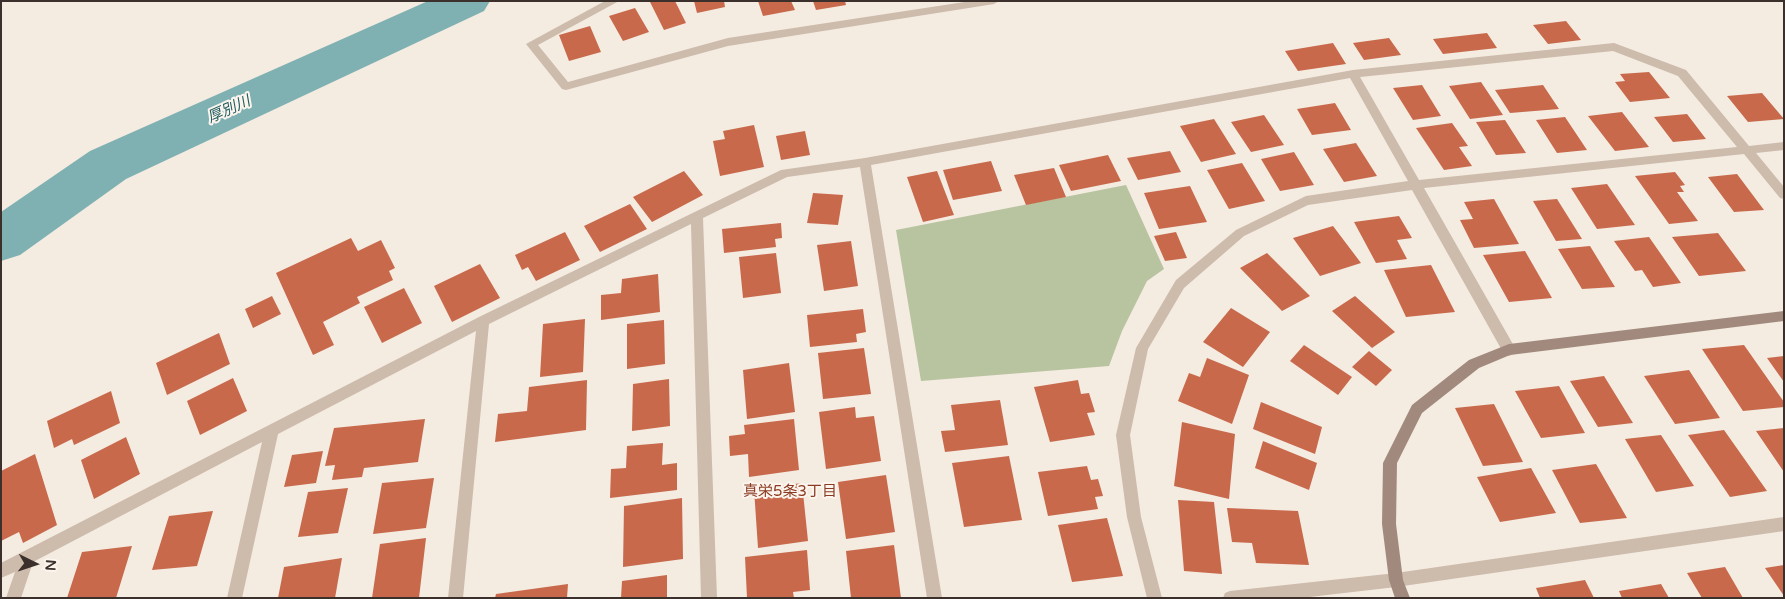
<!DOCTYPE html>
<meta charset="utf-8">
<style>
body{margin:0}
#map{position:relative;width:1785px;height:599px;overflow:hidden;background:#f4ebe1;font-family:"Varela Round",sans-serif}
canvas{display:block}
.frame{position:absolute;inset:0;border:2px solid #3b302b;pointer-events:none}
.north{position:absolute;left:10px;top:539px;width:50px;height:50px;-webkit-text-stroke:4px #fbf5ee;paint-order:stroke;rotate:94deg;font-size:14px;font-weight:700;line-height:20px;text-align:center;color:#3b302b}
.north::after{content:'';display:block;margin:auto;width:18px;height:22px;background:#3b302b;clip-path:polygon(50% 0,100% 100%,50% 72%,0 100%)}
</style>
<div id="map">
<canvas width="1785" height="599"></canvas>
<div class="frame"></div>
<div class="north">N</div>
</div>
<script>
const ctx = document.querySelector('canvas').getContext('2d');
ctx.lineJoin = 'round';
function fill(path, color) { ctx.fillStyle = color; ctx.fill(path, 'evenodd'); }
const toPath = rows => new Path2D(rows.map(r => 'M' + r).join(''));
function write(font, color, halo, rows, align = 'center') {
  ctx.font = font + ' "Varela Round","Noto Sans JP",sans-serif'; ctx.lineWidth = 4; ctx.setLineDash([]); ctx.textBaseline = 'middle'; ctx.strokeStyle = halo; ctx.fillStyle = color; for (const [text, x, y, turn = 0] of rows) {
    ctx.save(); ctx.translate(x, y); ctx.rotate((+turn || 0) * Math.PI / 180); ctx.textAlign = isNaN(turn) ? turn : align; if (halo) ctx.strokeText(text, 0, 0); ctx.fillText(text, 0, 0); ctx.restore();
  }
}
const green = toPath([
 [1126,185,1164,269,1147,281,1122,331,1109,366,921,381,896,230]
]);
const river = toPath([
 [428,1,490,1,484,11,126,179,20,255,1,261,1,212,90,151,428,1]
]);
const building = toPath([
 [675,1,686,23,664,30,650,2],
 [694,1,724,1,725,7,697,13],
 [758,1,791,1,795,10,763,16],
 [813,1,845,1,846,5,816,10],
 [635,8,649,32,623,41,609,16],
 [1566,21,1581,40,1548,44,1533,25],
 [590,26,601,52,569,61,559,35],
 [1487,33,1497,48,1443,54,1433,39],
 [1389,38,1401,55,1364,60,1353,43],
 [1333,43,1346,64,1298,71,1285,51],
 [1649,72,1670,98,1630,102,1615,82,1625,81,1620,74],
 [1481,82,1503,115,1470,119,1449,86],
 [1422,85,1441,116,1413,120,1393,88],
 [1543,85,1559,109,1510,113,1495,90],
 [1762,93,1784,119,1748,122,1727,96],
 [1335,103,1351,130,1312,135,1297,109],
 [1622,112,1649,147,1615,151,1588,116],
 [1687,114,1706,139,1673,142,1654,117],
 [1264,115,1284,145,1251,152,1231,122],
 [1565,117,1587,150,1557,153,1536,120],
 [1214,119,1236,154,1201,162,1180,126],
 [1505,120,1526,153,1496,155,1476,122],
 [1452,123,1468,146,1459,147,1472,166,1444,170,1416,128],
 [754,125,764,167,720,176,713,141,725,139,723,131],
 [805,131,810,155,781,160,776,136],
 [1356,143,1377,176,1344,182,1323,149],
 [1170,151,1181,172,1138,180,1127,158],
 [1294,152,1314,185,1280,191,1261,159],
 [1108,155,1121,181,1071,191,1059,165],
 [991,161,1002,191,953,200,943,170],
 [1242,163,1265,201,1229,209,1207,170],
 [1054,168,1066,197,1026,205,1014,175],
 [684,171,703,195,652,222,633,197],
 [937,171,954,215,923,222,907,177],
 [1675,172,1685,185,1680,186,1684,192,1677,192,1698,221,1669,224,1635,176],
 [1737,174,1764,210,1734,212,1708,177],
 [1607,184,1635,225,1597,229,1571,188],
 [1190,186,1207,222,1159,229,1144,193],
 [813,193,843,195,838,225,807,223],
 [1494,199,1519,244,1474,248,1460,220,1473,219,1464,202],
 [1557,199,1582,239,1556,241,1533,201],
 [630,204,647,229,600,252,584,226],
 [1399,216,1412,238,1397,240,1407,259,1376,263,1354,222],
 [781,223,782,238,775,239,776,247,724,253,722,229],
 [1333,226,1361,263,1320,276,1293,238],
 [565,232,580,260,536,281,528,267,522,270,515,255],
 [1176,232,1187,258,1165,261,1154,236],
 [1718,233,1746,271,1699,276,1672,237],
 [1649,237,1681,283,1653,287,1642,270,1635,271,1614,241],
 [351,238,358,251,381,240,395,268,389,271,393,280,357,297,360,303,323,322,334,345,313,355,276,273],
 [851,241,858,286,824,291,817,245],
 [1590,246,1615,287,1582,289,1558,249],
 [1525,251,1552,298,1509,302,1483,255],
 [776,253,781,293,743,298,739,257],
 [1267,253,1310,296,1282,311,1240,268],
 [480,264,500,298,452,322,434,286],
 [1431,265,1455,312,1406,317,1384,270],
 [658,274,660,312,601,320,601,295,621,293,622,279],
 [404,288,422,323,382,343,364,307],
 [272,296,281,314,253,328,245,309],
 [1355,296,1395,332,1372,348,1332,311],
 [1231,308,1270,332,1243,367,1203,342],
 [863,309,866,332,856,334,857,342,810,347,807,315],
 [585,319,583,372,540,377,543,324],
 [664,320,665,364,627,369,627,324],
 [219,333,230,364,167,395,156,363],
 [1304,345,1352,377,1338,395,1290,361],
 [1744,345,1784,402,1784,407,1743,411,1702,349],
 [864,348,871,394,823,399,818,353],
 [1369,351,1392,370,1376,386,1352,367],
 [1784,356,1784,382,1767,358],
 [1207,358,1249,375,1232,424,1178,401,1189,373,1200,377],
 [789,363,795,412,747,419,743,370],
 [1689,370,1720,418,1675,424,1644,376],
 [1604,376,1633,423,1598,427,1570,381],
 [233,378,247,411,200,435,187,401],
 [669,379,670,426,632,431,633,384],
 [587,380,586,430,495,442,498,414,527,411,529,387],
 [1078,380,1081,394,1089,393,1095,412,1087,413,1095,435,1050,442,1034,387],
 [1559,386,1585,433,1541,438,1515,391],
 [111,391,120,423,74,445,72,439,54,448,47,421],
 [1000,400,1008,445,945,452,941,431,955,430,951,405],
 [1261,402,1322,427,1315,454,1253,429],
 [1494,404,1523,462,1483,466,1455,408],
 [855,407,856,418,874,416,881,461,826,469,819,412],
 [425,419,418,462,364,468,362,477,332,480,335,465,325,466,334,428],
 [794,419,799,470,749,477,748,454,730,456,729,436,745,434,744,425],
 [1182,422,1235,434,1229,499,1174,486],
 [1784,428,1784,472,1756,431],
 [1724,430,1767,491,1730,497,1688,435],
 [1661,435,1694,486,1656,492,1625,439],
 [126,437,140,474,94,499,81,460],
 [1263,441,1317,463,1309,490,1255,468],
 [663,443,662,465,677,463,677,490,610,498,611,469,626,468,627,446],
 [323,451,316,483,284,487,292,455],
 [35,454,57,525,23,543,19,532,1,541,1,471],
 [1009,456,1022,520,964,527,952,463],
 [1596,464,1627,518,1580,523,1552,470],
 [1087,466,1091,480,1098,479,1103,496,1095,497,1098,509,1048,516,1038,472],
 [1531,468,1556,513,1500,522,1477,477],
 [886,475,895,532,846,539,838,482],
 [434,478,426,528,373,534,382,483],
 [802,483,808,541,758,548,754,489],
 [348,488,338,533,298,537,308,492],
 [682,498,683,559,623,567,624,506],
 [1178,500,1214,502,1222,574,1184,571],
 [1227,508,1298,511,1309,565,1256,563,1252,543,1232,542],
 [213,511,197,566,152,570,169,516],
 [1107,518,1123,576,1072,582,1058,525],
 [426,538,419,598,372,598,380,544],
 [894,545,901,598,851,598,846,551],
 [132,546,116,598,67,598,82,552],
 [807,550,810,590,793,592,794,598,747,598,745,557],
 [342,558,335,598,278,598,284,567],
 [1784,565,1784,596,1765,568],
 [1725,567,1743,598,1702,598,1687,573],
 [667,575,667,598,621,598,622,581],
 [1585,580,1594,598,1540,598,1536,588],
 [568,584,567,598,495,598,496,594],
 [1661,584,1669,598,1622,598,1619,591]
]);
const street = toPath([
 [605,1,619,1,538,45,568,82,728,38,971,1,999,1,994,4,728,46,566,90,562,89,526,44,605,1],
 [1614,43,1686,70,1749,146,1784,142,1784,150,1756,153,1784,187,1784,199,1780,198,1744,154,1424,188,1514,346,1515,350,1514,354,1509,356,1504,354,1412,190,1308,205,1244,236,1184,288,1148,349,1130,435,1141,517,1162,598,1147,598,1127,517,1116,435,1136,348,1176,280,1236,230,1306,196,1408,181,1350,78,871,165,942,598,927,598,860,167,787,177,703,218,717,598,701,598,691,224,489,324,463,598,448,598,476,331,278,434,242,598,227,598,262,442,33,562,21,598,6,598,15,572,1,578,1,563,479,317,781,170,865,158,1353,70,1614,43],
 [1613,51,1678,76,1737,147,1419,180,1360,77,1613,51],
 [1784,517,1784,531,1396,587,1301,598,1223,598,1225,593,1230,591,1396,573,1784,517]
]);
const secondary = toPath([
 [1784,311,1784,321,1510,355,1479,368,1422,413,1397,463,1396,524,1403,580,1410,598,1395,598,1389,580,1382,524,1383,463,1412,405,1469,360,1509,344,1784,311]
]);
const waterNames = [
 ["厚別川",229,110,-24]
];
const neighbourhoodNames = [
 ["真栄5条3丁目",790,492]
];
fill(green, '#b8c4a0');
fill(river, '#7fb0b2');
fill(building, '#c8694b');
fill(street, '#cdbbac');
fill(secondary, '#a18a7d');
write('italic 15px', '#1f5a5e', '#fbf5ee', waterNames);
write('15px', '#8c3b22', '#fbf5ee', neighbourhoodNames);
</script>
